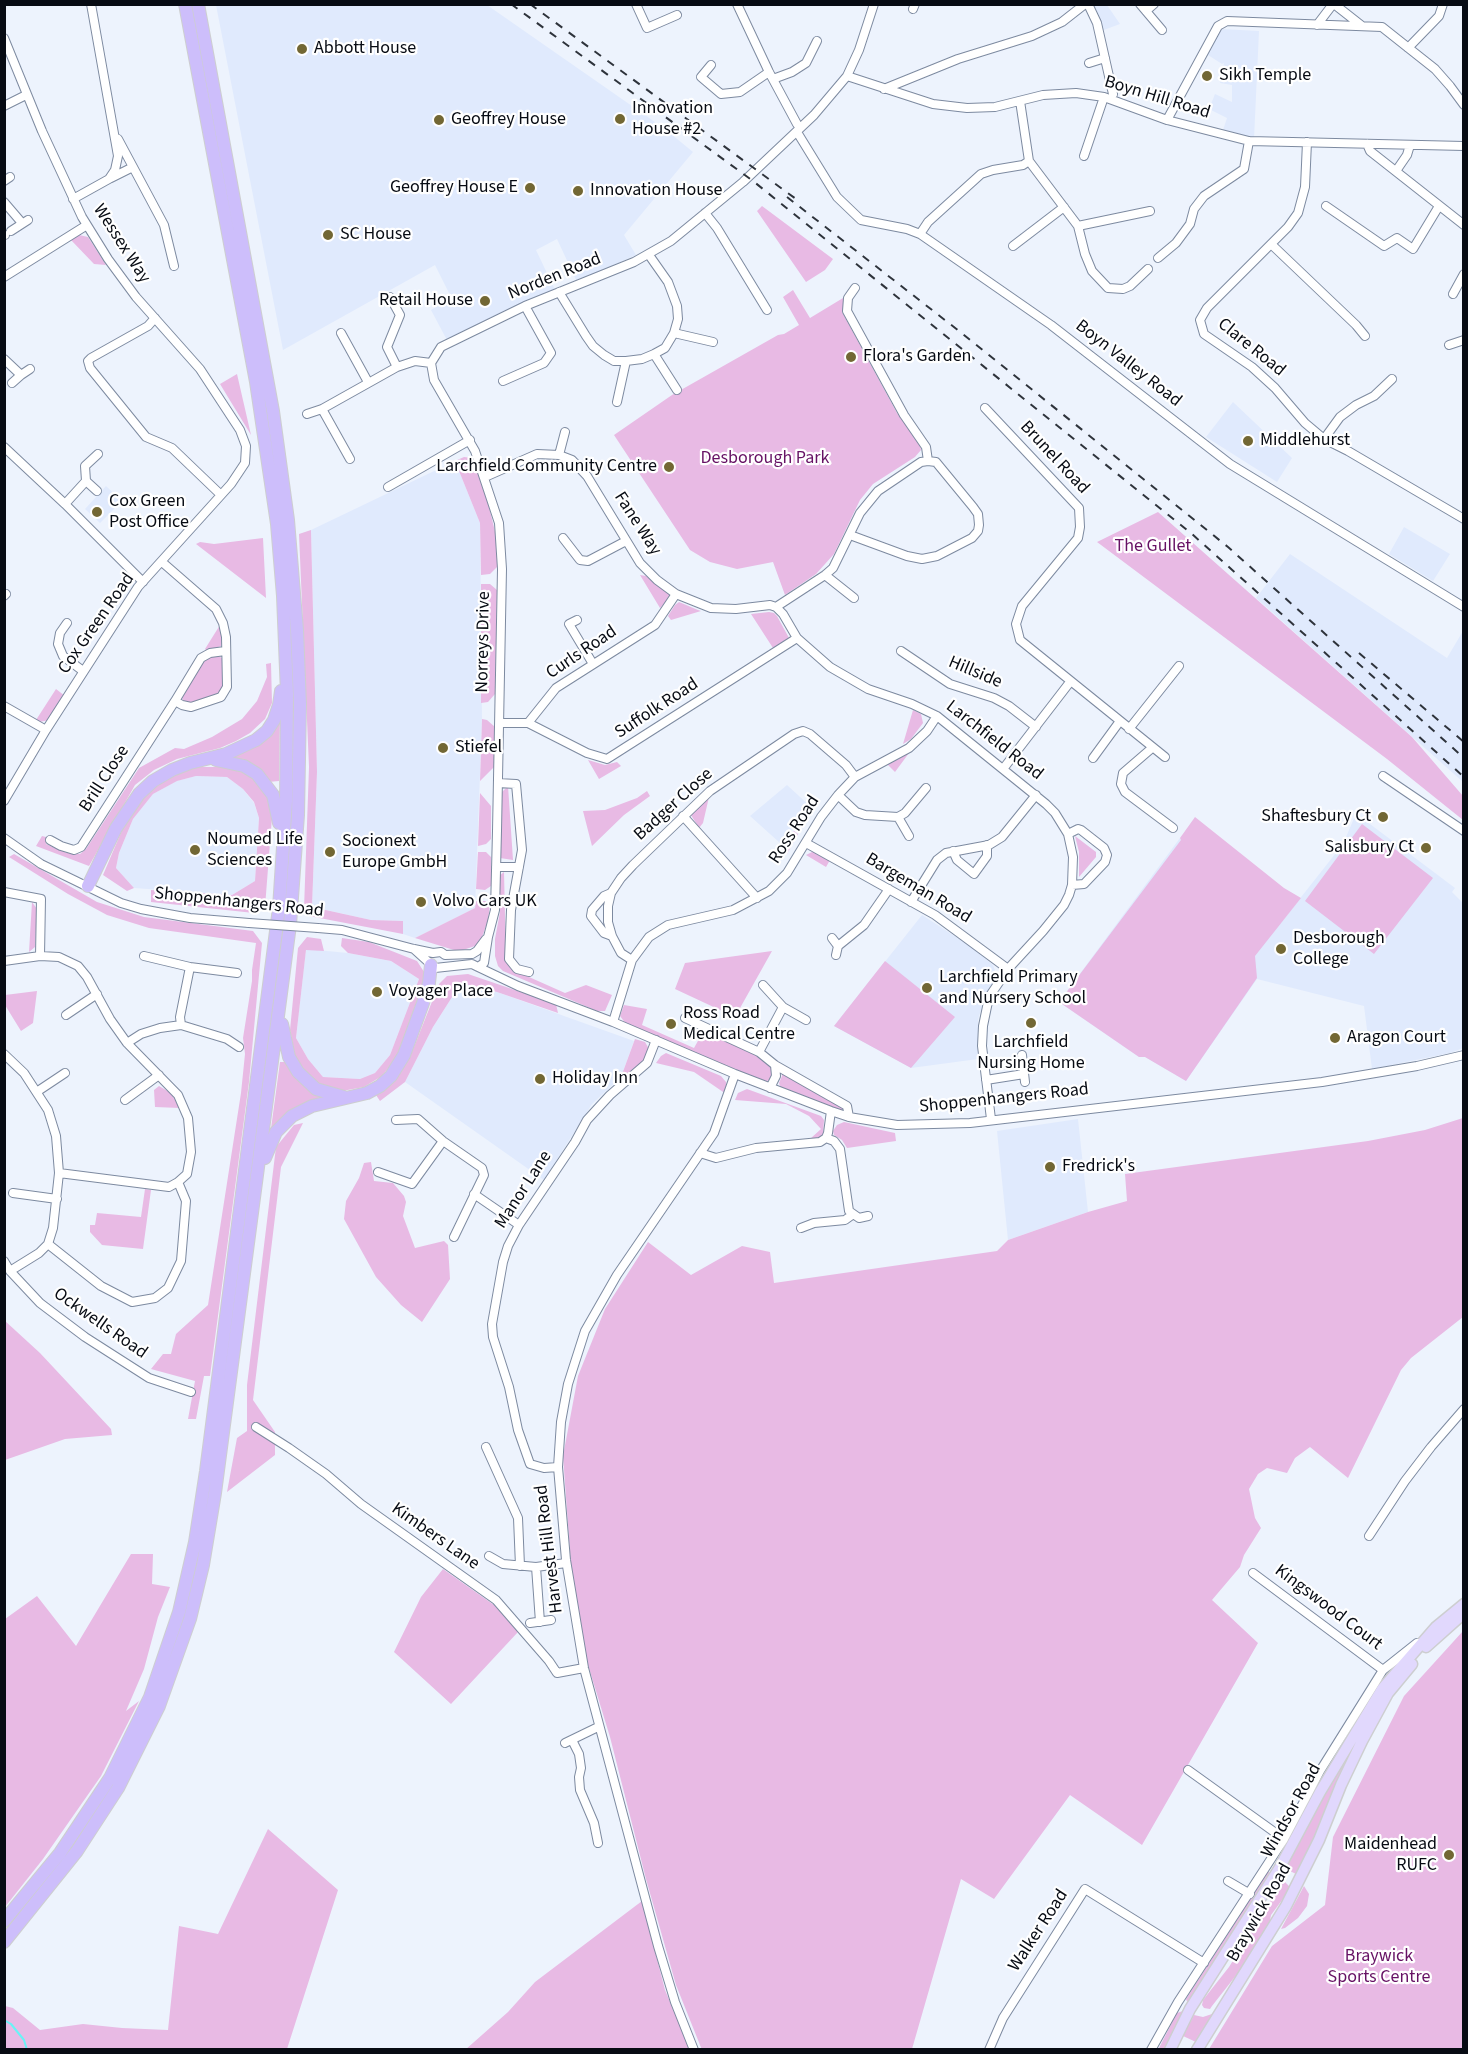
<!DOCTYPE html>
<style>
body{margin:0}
#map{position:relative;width:1468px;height:2054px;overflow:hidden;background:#edf3fd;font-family:"Source Sans 3",sans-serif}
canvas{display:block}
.frame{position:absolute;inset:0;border:6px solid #070b13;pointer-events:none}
</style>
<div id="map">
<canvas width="1468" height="2054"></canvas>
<div class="frame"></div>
</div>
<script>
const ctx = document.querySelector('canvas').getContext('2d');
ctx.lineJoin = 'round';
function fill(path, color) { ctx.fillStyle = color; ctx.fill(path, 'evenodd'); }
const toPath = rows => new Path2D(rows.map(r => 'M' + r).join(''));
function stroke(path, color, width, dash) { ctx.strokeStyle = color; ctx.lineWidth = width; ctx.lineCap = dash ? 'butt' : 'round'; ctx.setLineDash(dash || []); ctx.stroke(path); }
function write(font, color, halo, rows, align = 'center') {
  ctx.font = font + ' "Source Sans 3",sans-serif'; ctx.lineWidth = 4.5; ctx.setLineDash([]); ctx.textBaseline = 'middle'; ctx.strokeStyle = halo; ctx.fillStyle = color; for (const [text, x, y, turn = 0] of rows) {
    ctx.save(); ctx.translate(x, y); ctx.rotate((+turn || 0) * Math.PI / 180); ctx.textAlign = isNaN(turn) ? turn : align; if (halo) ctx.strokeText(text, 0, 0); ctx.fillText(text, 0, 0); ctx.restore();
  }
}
const built = toPath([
 [216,5,487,5,665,129,693,152,624,235,636,255,577,282,557,239,536,250,555,290,448,342,431,310,451,297,435,265,283,350],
 [1096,5,1107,5,1120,24,1101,31,1093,7],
 [1221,29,1259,31,1254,139,1222,133,1227,118,1209,109,1215,94,1232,102,1232,85,1220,83,1224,63,1222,64,1208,55],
 [1233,402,1292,458,1277,482,1206,437],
 [455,461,480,523,482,719,475,908,415,938,403,934,403,921,371,920,312,907,317,772,311,530],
 [106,486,122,501,100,523,85,509],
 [1404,527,1450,554,1433,581,1389,554],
 [1290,554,1447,658,1463,631,1463,782,1256,598],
 [196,776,227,777,243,789,254,803,259,818,255,881,232,895,134,888,116,868,119,853,133,819,153,794,176,781],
 [787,785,811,807,780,843,750,816],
 [1358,815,1455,888,1452,892,1463,903,1463,1048,1450,1053,1372,1069,1364,1006,1257,979,1186,1081,1145,1057,1139,1057,1059,1002,1180,838,1283,920,1343,844,1355,816],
 [922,915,970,946,993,965,997,976,985,995,978,1020,978,1059,911,1068,834,1026],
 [306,949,348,953,391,961,419,979,390,1055,375,1073,360,1079,323,1077,308,1059,296,1038],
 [461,983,497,992,634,1041,621,1077,592,1104,544,1180,405,1082,433,1027],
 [1078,1119,1088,1212,1008,1240,997,1131]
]);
const green = toPath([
 [762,206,833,259,825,270,806,282,757,211],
 [79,235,88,237,106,265,94,264,71,240],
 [793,290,810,318,848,295,842,312,897,413,920,445,921,450,915,457,873,484,860,500,834,554,816,574,785,595,773,562,737,569,710,562,690,550,614,435,672,395,778,335,784,334,799,325,783,297],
 [237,374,251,435,220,384],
 [464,457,472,458,485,490,497,540,498,566,490,574,481,575,480,523,455,461],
 [1158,512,1412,737,1463,796,1463,820,1387,759,1097,542],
 [311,530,317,772,312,907,371,920,403,921,403,934,309,916,304,909,309,767,299,534],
 [263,538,266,598,196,544,200,542,214,544],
 [640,575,646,576,670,594,669,599,660,608],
 [481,584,490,584,497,590,495,694,488,702,481,703],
 [679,602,698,610,701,611,671,620,668,616,675,605],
 [769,612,774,613,777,616,789,638,773,648,751,614],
 [220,625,222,641,221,646,207,651,205,649],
 [211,656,219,656,223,659,223,687,220,693,190,705,185,703,182,698,205,659],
 [271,663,272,703,265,719,250,733,236,741,220,748,177,759,154,770,135,785,89,866,36,846,42,836,46,837,46,844,67,853,80,854,86,849,139,768,175,748,184,749,212,737,242,719,257,701,267,677,266,664],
 [56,689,65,696,50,720,39,722,36,720],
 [913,710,921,714,923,723,911,739,903,744],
 [280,715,279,781,268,782,226,760],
 [482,719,487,720,495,727,494,767,480,781],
 [909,753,895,772,887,764,899,759],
 [588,760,605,765,617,762,621,766,599,779],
 [196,767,230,767,246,772,259,784,268,798,272,817,265,907,254,913,151,902,151,890,232,895,255,881,259,818,254,802,243,789,227,777,196,776,177,781,153,794,133,819,119,853,116,868,134,888,127,891,103,875,128,816,150,791,176,773],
 [508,786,513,860,500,858,502,792],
 [647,791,650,796,624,815,592,846,583,811,605,810,637,798],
 [480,793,491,806,491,839,486,844,478,846],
 [709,797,703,823,699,828,691,815],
 [1195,817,1284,888,1301,898,1255,956,1257,978,1186,1081,1145,1057,1139,1057,1059,1002,1181,840,1180,838],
 [1362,824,1433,878,1374,954,1305,901],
 [794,831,798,834,787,854,783,844],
 [1075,836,1096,852,1096,857,1079,877,1079,852],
 [814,851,830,860,826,867,806,855],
 [478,852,486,852,491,857,491,886,485,890,476,889],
 [14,854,97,902,144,917,253,931,262,943,249,1082,210,1376,204,1376,196,1419,188,1419,195,1381,151,1369,163,1354,171,1354,176,1334,208,1305,241,1093,245,1054,243,1038,252,981,252,970,256,943,149,928,107,915,68,894,9,857],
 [504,872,506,959,511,969,565,993,586,985,612,995,605,1011,597,1011,503,971,498,966,495,956,495,939,500,912,499,876],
 [476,901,487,901,490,905,488,920,481,940,475,946,463,950,454,950,415,938,475,908],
 [32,902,37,909,35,947,29,952],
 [307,937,321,939,324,951,306,950,296,1038,308,1059,323,1077,360,1079,375,1073,390,1055,419,979,391,961,348,953,341,946,342,938,369,942,417,961,426,975,397,1057,382,1076,364,1087,342,1091,321,1085,304,1071,295,1055,290,1030,298,948],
 [772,951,735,1017,675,989,685,963],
 [885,961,955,1017,911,1068,834,1026],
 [468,974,556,1004,558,1013,497,992,461,983,433,1027,405,1082,380,1101,376,1095,397,1077,410,1057,439,984,447,976],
 [37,991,33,1023,21,1031,5,1005,5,995],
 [624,1005,647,1009,642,1025,694,1048,704,1030,758,1056,772,1066,773,1072,770,1079,766,1082,626,1024,620,1016],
 [635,1039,645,1042,649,1049,647,1057,628,1077,621,1077],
 [666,1053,721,1076,726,1082,727,1088,726,1094,694,1072,656,1063,661,1056],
 [280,1062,286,1062,329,1097,270,1136],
 [782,1071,845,1108,843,1113,781,1089,779,1083,782,1076],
 [159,1086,171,1093,180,1108,155,1107,154,1090],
 [747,1089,821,1116,824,1120,823,1134,819,1138,810,1139,821,1129,809,1116,786,1104,735,1100,738,1093],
 [1463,1118,1463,1317,1411,1358,1401,1370,1348,1478,1310,1447,1295,1458,1287,1473,1267,1468,1258,1474,1249,1489,1255,1518,1261,1528,1244,1555,1240,1567,1212,1600,1258,1643,1142,1845,1070,1795,994,1899,961,1879,912,2049,702,2050,676,1985,646,1879,610,1737,585,1655,572,1579,563,1456,578,1376,605,1309,648,1242,691,1275,742,1246,770,1252,774,1283,997,1251,1008,1240,1088,1212,1127,1201,1125,1174,1368,1141,1425,1130],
 [844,1122,895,1133,896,1141,847,1148,842,1140,834,1135,833,1131,837,1125],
 [303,1123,281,1167,253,1400,275,1432,275,1455,227,1492,237,1438,247,1431,247,1385,276,1147,294,1125],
 [371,1162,374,1181,393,1183,404,1196,406,1202,403,1216,415,1248,444,1241,448,1245,450,1279,422,1322,401,1305,376,1277,344,1219,346,1201,359,1178,364,1163],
 [145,1189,151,1190,143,1249,102,1245,90,1232,90,1225,95,1225,97,1213,141,1217],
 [4,1320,40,1353,111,1429,112,1435,65,1439,5,1460],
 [131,1554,153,1554,152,1584,170,1587,158,1617,144,1669,126,1711,139,1701,101,1776,43,1859,5,1907,5,1619,37,1596,76,1646],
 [443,1569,494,1605,518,1632,451,1704,394,1652,421,1597],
 [1463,1631,1463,2049,1209,2049,1272,1946,1325,1905,1333,1837,1404,1696],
 [1375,1708,1298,1875,1284,1868,1320,1801],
 [268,1829,338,1890,287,2049,5,2049,5,2006,13,2008,40,2030,83,2024,122,2028,168,2030,179,1926,218,1934],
 [1268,1872,1273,1873,1188,2004,1186,1999],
 [1285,1882,1291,1888,1271,1915,1267,1936,1212,2006,1210,2009,1204,2008,1202,2005,1203,2000,1229,1967,1280,1885],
 [1304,1886,1309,1894,1307,1906,1298,1918,1285,1928,1281,1929],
 [642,1901,665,1990,690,2049,465,2050,508,2012,535,1982],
 [1183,2011,1186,2017,1167,2049,1158,2050,1177,2013],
 [1215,2013,1196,2042,1183,2036,1194,2015,1203,2017]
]);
const stream = toPath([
 [4,2020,11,2024,24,2040,27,2050]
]);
const minor = toPath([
 [636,4,647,28,677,15],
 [737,4,769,72,797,124],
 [1088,4,1097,23,1113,94],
 [1140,4,1162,30],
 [1334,4,1362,26],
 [913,9,915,4],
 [1146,11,1154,4],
 [1317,25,1333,4],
 [4,38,42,131,82,217,108,259,136,297,200,369,240,430,246,446,245,463,231,484,138,587,46,730,4,801],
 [1408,48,1439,16,1443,4],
 [1089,63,1105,58],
 [711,65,701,77,721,94,740,92,769,72],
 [847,76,933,104,967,108,995,107,1043,95,1076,93,1104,97,1167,120,1249,141,1464,146],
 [773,79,792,72,806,63,817,41],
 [884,89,958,59,1032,36,1062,22,1085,4],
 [1020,101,1029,161,1078,226,1085,254,1092,271,1108,288,1123,289,1130,286,1148,269],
 [4,106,26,95],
 [1167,120,1218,26,1227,21,1382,27,1435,69,1450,86,1464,105],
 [797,132,837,197,861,220,907,229,920,234,1051,325,1230,464,1464,607],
 [1307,142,1305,187,1298,213,1288,227,1207,308,1200,320,1204,334,1252,367,1275,388,1305,423,1324,439,1348,451,1464,519],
 [1367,144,1370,151,1464,225],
 [1084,156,1104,97],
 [133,167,164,225,174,266],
 [1396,171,1407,155,1410,145],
 [111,178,133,167,118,139],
 [4,181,10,177],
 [73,199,109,179,115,170,118,156,91,4],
 [4,202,22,223],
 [1326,206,1384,246,1397,238,1413,249,1439,206],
 [705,213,717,228,767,310],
 [1078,226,1150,211],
 [11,231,28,220],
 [920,234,928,222,981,174,993,170,1023,165,1029,161],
 [4,235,5,235],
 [1271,244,1356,325,1365,336],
 [1013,246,1064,207],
 [1158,258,1176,243,1190,224,1194,209,1204,196,1244,169,1249,141],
 [4,277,87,225],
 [855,288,848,298,847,311,904,415,926,447,928,461],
 [559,292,586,336,593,346,604,355,614,361,626,361,642,359,654,354,665,348,674,333,678,319,677,306,668,282,649,255],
 [1453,294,1464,274],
 [390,297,400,315,387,347,397,367],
 [155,318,148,326,91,358,88,361,90,368,146,437,172,448,221,495],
 [341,333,368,382],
 [674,333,713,342],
 [1449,345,1464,340],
 [654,354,677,390],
 [4,359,21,375,30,369],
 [431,363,441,347,525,306,634,262,671,241,743,182,814,115,847,76,859,50,874,4],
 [503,381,544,363,551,353,525,306],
 [12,383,21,375],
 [617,402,626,361],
 [985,408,1079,508,1080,527,1078,538,1022,606,1016,624,1020,640,1165,757],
 [322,409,350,459],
 [307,414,322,409,397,367,415,361,431,363],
 [1324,439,1340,417,1356,405,1374,396,1392,379],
 [4,447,65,504,143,582],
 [559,455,565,432],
 [485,477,537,454,559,455,572,460,587,476,640,563,657,580,676,594,711,608,736,609,770,605,776,607,825,575,833,568,860,513,878,491,921,462,928,461,936,462,973,507,978,514,979,525,978,531,972,538,937,556,922,559,907,556,850,535],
 [86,481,97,491],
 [388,487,470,440],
 [65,504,86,481,85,466,98,454],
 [563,538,580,560,588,561,626,541],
 [825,575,854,598],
 [4,596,6,594],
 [776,607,783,614,797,638,830,667,868,689,912,704,937,716,1046,804,1055,813,1068,834,1073,857,1072,885,1069,895,1064,905,1043,931,1008,969,989,997,983,1026,982,1046,991,1119],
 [577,620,569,624,593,664],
 [67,623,60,633,58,644,63,656,83,671],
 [901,651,950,684,994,698,1009,706,1036,727],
 [175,701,201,658,210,653,225,651],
 [4,706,46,730],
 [500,723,528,723,556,688,655,625,676,594],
 [528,723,587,753,607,759,797,638],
 [1129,729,1179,666],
 [1152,748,1123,773,1121,784,1125,792,1173,828],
 [1093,758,1120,721],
 [1003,769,1070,682],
 [1383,776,1464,831],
 [498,783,516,784,522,850,511,910,509,959,517,969,529,972],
 [838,795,856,812,865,815,898,817,905,813,926,788],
 [683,816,757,898],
 [898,817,909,836],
 [1068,834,1078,829,1081,830,1104,848,1107,855,1105,862,1084,884,1072,885],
 [4,838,41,864,121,903,141,909,190,918,249,923],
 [50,840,61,846,74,850,81,847,175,701,182,705,191,707,221,697,227,687,226,637,223,623,216,609,162,562],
 [806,843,935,915,1008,969],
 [953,851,957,860,974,874,987,856,987,845],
 [496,867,519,867],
 [4,892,41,899,40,956],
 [611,893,604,896,592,910,591,916,604,933,612,936],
 [911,902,937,860,946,853,989,845,1002,837,1036,795],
 [318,928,342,930,414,949,433,953,441,952,445,955,472,954,477,951,486,939],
 [832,938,838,946],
 [414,949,435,968,472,964,478,967,484,963,488,937,495,910,497,831,502,569,499,523,475,451,434,380,431,363],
 [836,955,838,946,864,925,889,889],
 [144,956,190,967,237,973],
 [632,960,621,953,612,936,608,922,608,906,611,893,621,878,633,865,710,791,794,734,803,731,810,734,846,765,855,777],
 [4,961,40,956,59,957,78,966,87,977,110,1019,127,1043,178,1095,188,1118,191,1152,187,1174,178,1182,169,1187,59,1173],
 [478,967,518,986,613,1022,735,1074,831,1111,849,1117,897,1125,970,1123,1322,1082,1417,1066,1464,1055],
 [763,985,783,1007,806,1020],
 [66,1015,97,994],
 [685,1018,759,1052,775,1065,847,1106,849,1117],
 [613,1022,632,960,649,937,668,925,733,910,769,891,787,873,821,817,838,795,855,777,909,748,927,731,937,716],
 [181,1025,180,1017,190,967],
 [127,1043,141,1034,160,1028,181,1025,227,1039,239,1047],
 [759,1052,783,1007],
 [4,1054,24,1073,48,1110,56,1136,59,1173,53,1228,48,1244,39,1253,10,1271],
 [1022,1055,1025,1082],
 [986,1080,1024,1074],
 [770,1088,776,1076,775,1065],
 [38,1091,65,1073],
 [125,1100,159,1075],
 [396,1120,418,1119,443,1141,482,1168,484,1175,454,1237],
 [826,1138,834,1141,840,1149,849,1211,859,1218,868,1216],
 [700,1153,716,1158,756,1148,820,1142,826,1138,828,1133,831,1111],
 [378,1172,412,1184,443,1141],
 [13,1193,57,1199],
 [474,1194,519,1225],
 [801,1228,814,1223,845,1220,852,1215],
 [48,1244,101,1286,132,1302,155,1298,168,1288,181,1261,186,1201,178,1182],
 [4,1261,10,1271,40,1303,85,1337,149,1378,191,1392],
 [256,1427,289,1448,326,1474,361,1504,496,1600,549,1661,557,1673,584,1668],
 [486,1447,518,1518,520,1566],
 [558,1467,544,1468,530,1464,518,1430,509,1387,493,1337,492,1324,503,1262,508,1246,519,1225,575,1142,587,1120,610,1095,647,1063,656,1040],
 [1369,1536,1405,1481,1431,1447,1464,1409],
 [489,1556,503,1564,536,1567,566,1563],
 [536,1567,540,1622],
 [1253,1573,1383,1670],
 [530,1623,551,1620],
 [572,1740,579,1754,581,1768,579,1777,580,1790,594,1823,598,1843],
 [565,1743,598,1727],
 [1188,1770,1284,1839],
 [1228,1881,1250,1894],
 [694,2050,675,2002,658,1946,584,1668,566,1560,558,1467,561,1422,568,1384,585,1331,617,1275,714,1133,735,1074],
 [989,2050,1003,2018,1085,1889,1204,1963],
 [1151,2050,1178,2002,1284,1839,1320,1771,1383,1670,1417,1643]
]);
const major = toPath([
 [1426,1647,1464,1613],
 [1170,2050,1190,2009,1279,1869,1320,1792,1382,1689,1436,1627,1464,1604],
 [1197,2050,1286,1906,1319,1840,1341,1785,1362,1741,1388,1693,1412,1664]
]);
const highway = toPath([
 [216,760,244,766,257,774,273,795,279,823],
 [88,886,116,828,139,794,153,781,172,770,190,763,226,754,256,740,267,731,274,720,279,705,281,691],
 [282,1024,289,1057,298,1072,316,1089,344,1097],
 [265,1158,276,1132,292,1116,312,1106,367,1093,380,1086,391,1076,404,1055,423,1003,429,983,431,965],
 [4,1921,60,1853,110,1778,150,1697,179,1612,195,1542,206,1471,279,908,286,801,287,694,283,596,277,524,256,382,185,4],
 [4,1942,77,1851,118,1788,159,1706,190,1619,203,1565,215,1493,290,925,298,815,300,704,297,630,288,520,273,411,198,4]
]);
const rail = toPath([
 [511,4,753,181,1192,534,1464,777],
 [530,4,796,199],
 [787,197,959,331,1228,547,1464,758],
 [1359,653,1464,742]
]);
const minorBridge = toPath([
 [249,923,318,928]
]);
const markers = [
 [302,49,6,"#726734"],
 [1207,76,6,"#726734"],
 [620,119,6,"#726734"],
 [439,120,6,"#726734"],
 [530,188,6,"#726734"],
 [578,191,6,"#726734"],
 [328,235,6,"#726734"],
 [485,301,6,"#726734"],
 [851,357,6,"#726734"],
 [1248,441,6,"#726734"],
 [669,467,6,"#726734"],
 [97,512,6,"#726734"],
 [443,748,6,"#726734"],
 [1383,817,6,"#726734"],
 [1426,848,6,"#726734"],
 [195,850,6,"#726734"],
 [330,852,6,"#726734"],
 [421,902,6,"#726734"],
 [1281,949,6,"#726734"],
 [927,988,6,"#726734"],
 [377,992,6,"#726734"],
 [1031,1023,6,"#726734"],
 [671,1024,6,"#726734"],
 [1335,1038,6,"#726734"],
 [540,1079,6,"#726734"],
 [1050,1167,6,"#726734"],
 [1449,1855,6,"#726734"]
];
const poiNames = [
 ["Abbott House",314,49],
 ["Sikh Temple",1219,76],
 ["Innovation",632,109],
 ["House #2",632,130],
 ["Geoffrey House",451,120],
 ["Geoffrey House E",518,188,"right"],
 ["Innovation House",590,191],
 ["SC House",340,235],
 ["Retail House",473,301,"right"],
 ["Flora's Garden",863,357],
 ["Middlehurst",1260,441],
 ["Larchfield Community Centre",657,467,"right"],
 ["Cox Green",109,502],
 ["Post Office",109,523],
 ["Stiefel",455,748],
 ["Shaftesbury Ct",1371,817,"right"],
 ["Noumed Life",207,840],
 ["Sciences",207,861],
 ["Socionext",342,842],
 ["Europe GmbH",342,863],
 ["Salisbury Ct",1414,848,"right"],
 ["Volvo Cars UK",433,902],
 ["Desborough",1293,939],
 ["College",1293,960],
 ["Larchfield Primary",939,978],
 ["and Nursery School",939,999],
 ["Voyager Place",389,992],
 ["Ross Road",683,1014],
 ["Medical Centre",683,1035],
 ["Aragon Court",1347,1038],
 ["Larchfield",1031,1043,"center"],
 ["Nursing Home",1031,1064,"center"],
 ["Holiday Inn",552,1079],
 ["Fredrick's",1062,1167],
 ["Maidenhead",1437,1845,"right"],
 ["RUFC",1437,1866,"right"]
];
const streetNames = [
 ["Boyn Hill Road",1157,98,17],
 ["Wessex Way",121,244,57],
 ["Norden Road",555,277,-22],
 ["Clare Road",1251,348,39],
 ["Boyn Valley Road",1128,364,38],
 ["Brunel Road",1054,458,47],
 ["Fane Way",637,524,57],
 ["Cox Green Road",97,624,-55],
 ["Norreys Drive",484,642,-89],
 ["Curls Road",582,653,-34],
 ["Hillside",975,673,23],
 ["Suffolk Road",657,709,-33],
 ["Larchfield Road",994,741,38],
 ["Brill Close",105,779,-57],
 ["Badger Close",674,805,-42],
 ["Ross Road",795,830,-57],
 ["Bargeman Road",918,889,31],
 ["Shoppenhangers Road",239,903,6],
 ["Shoppenhangers Road",1004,1099,-6],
 ["Manor Lane",524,1190,-57],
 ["Ockwells Road",100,1324,35],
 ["Kimbers Lane",435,1537,35],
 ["Harvest Hill Road",550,1549,-97],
 ["Kingswood Court",1328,1608,37],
 ["Windsor Road",1292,1811,-61],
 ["Braywick Road",1260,1913,-60],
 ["Walker Road",1039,1931,-57]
];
const parkNames = [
 ["Desborough Park",765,459],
 ["The Gullet",1153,547],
 ["Braywick",1379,1957],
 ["Sports Centre",1379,1978]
];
fill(built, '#e0eafd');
fill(green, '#e8bae4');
stroke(stream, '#68f4f6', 2);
stroke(minor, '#7d8aa0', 10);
stroke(major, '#cdced0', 13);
stroke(highway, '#cdced0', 14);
stroke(minor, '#fff', 8);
stroke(major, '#e1d8fd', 10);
stroke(highway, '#cdbefb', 12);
stroke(rail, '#2e333b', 2, [8, 8]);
stroke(minorBridge, '#7d8aa0', 10, []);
stroke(minorBridge, '#fff', 8);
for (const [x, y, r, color] of markers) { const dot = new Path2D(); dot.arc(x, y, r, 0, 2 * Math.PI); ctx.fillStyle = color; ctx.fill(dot); stroke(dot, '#fff', 2); }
write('18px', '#070b13', '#fff', poiNames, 'left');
write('18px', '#070b13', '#fff', streetNames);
write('18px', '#661164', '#fff', parkNames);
</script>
